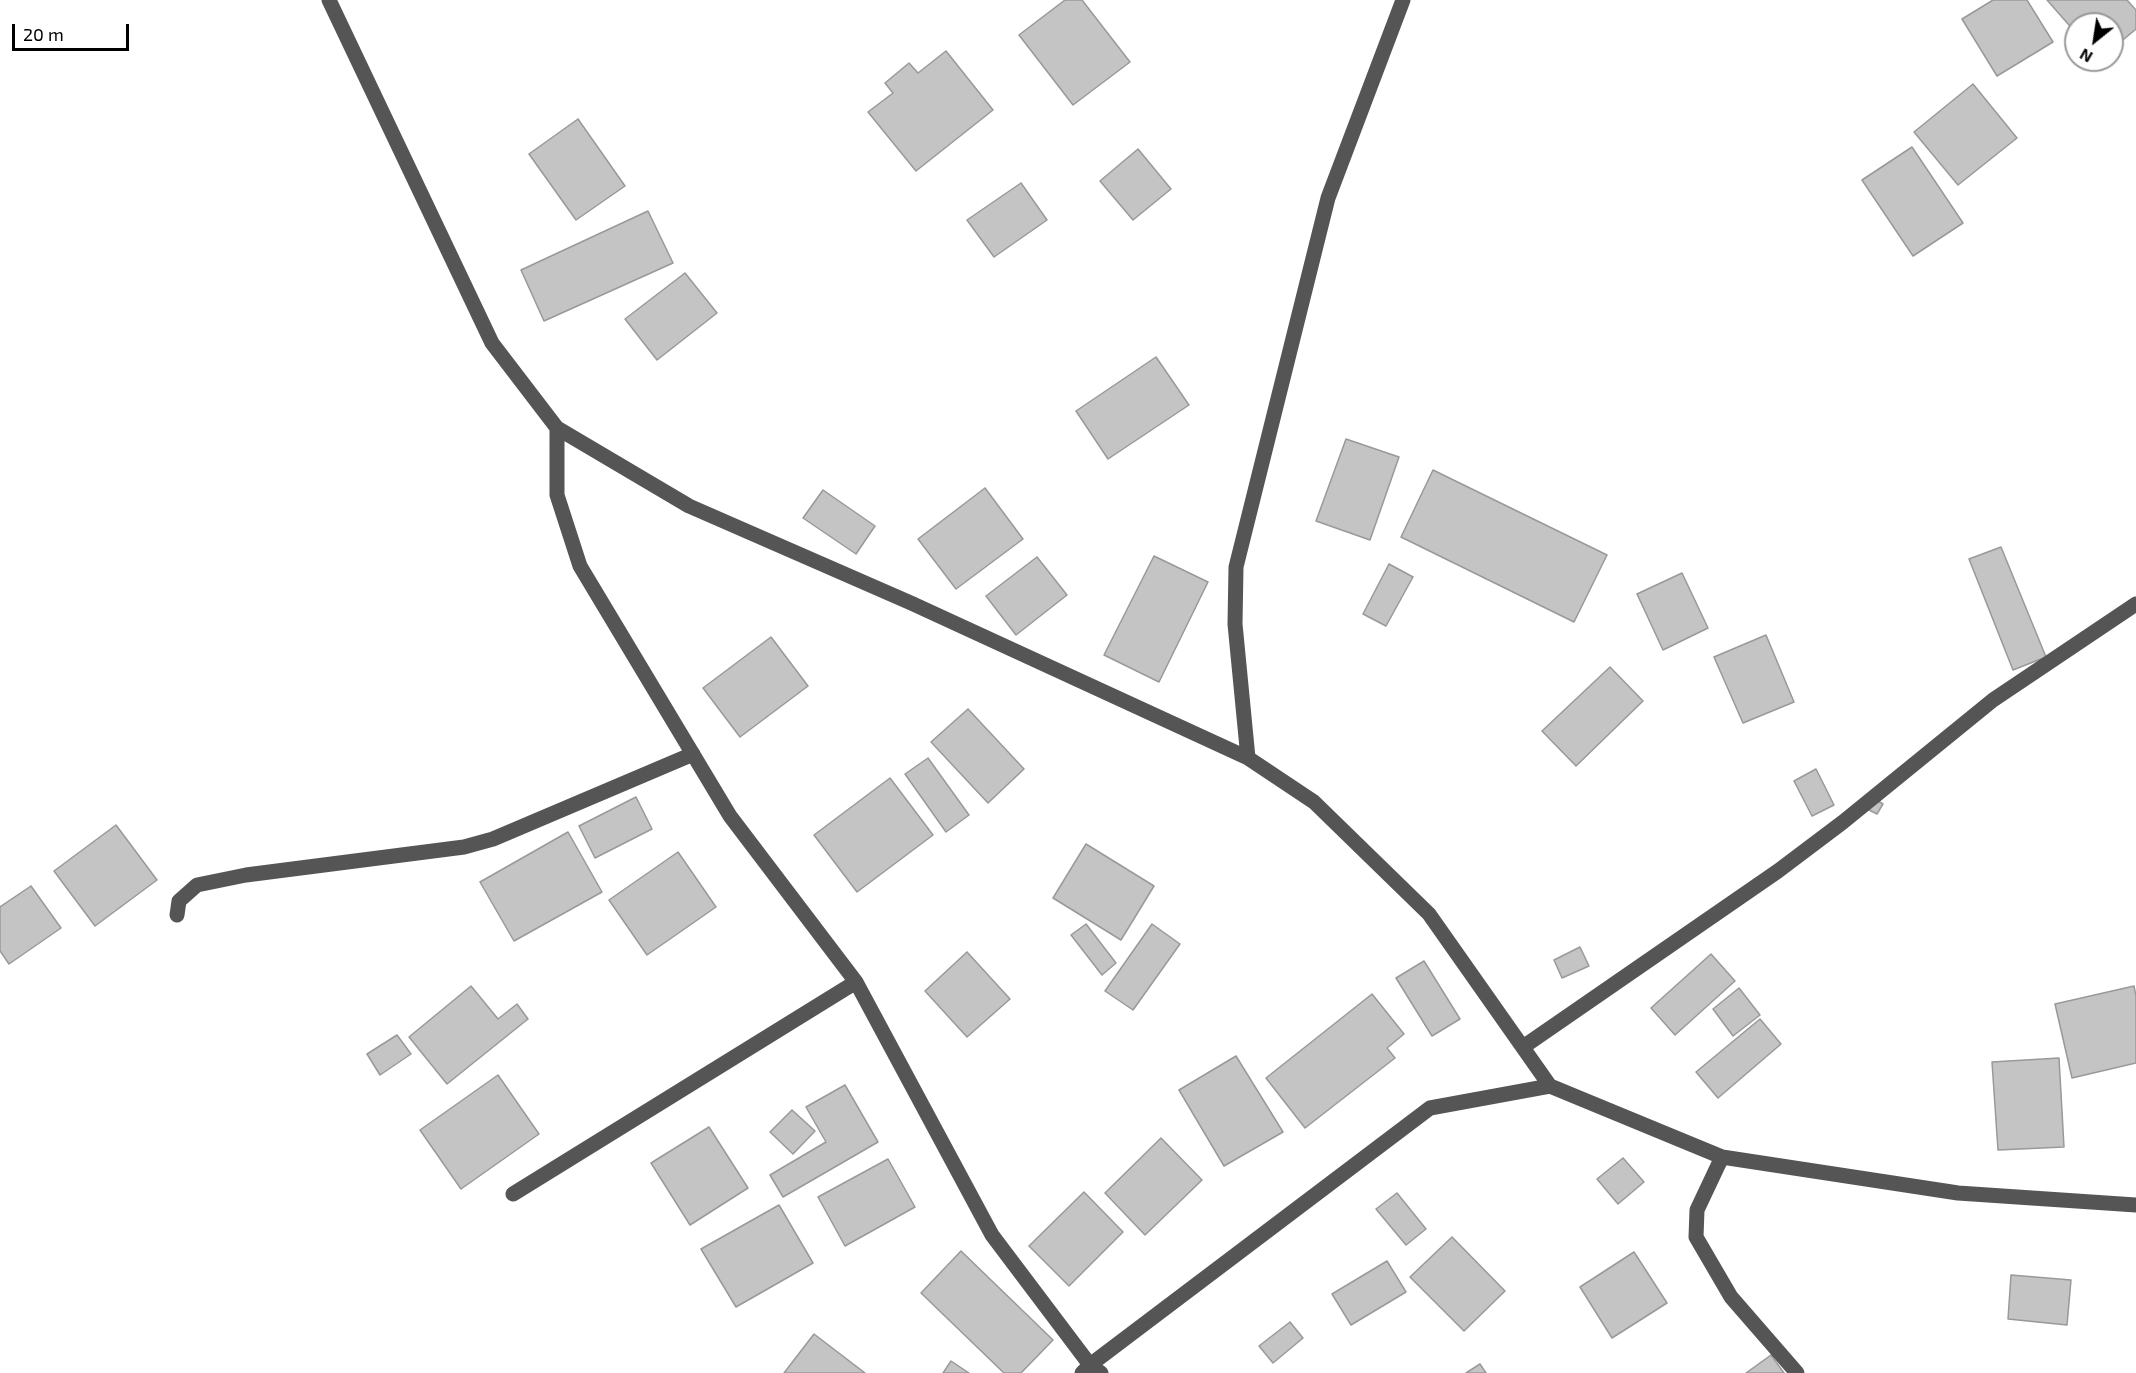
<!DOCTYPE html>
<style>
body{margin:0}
#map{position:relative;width:2136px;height:1373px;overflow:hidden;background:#fff;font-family:"Exo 2",sans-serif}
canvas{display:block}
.north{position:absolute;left:2064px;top:12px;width:60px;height:60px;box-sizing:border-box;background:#fff;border:2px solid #999;border-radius:50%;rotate:210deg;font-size:16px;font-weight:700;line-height:24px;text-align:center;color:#000}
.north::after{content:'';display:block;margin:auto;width:21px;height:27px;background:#000;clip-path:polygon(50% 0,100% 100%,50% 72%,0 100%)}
.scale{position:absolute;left:12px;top:24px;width:117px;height:27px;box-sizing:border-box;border:3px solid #000;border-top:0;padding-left:8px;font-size:18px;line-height:21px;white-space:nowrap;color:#000;-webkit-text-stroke:4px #fff;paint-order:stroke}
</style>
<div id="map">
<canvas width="2136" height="1373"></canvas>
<div class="north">N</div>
<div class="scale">20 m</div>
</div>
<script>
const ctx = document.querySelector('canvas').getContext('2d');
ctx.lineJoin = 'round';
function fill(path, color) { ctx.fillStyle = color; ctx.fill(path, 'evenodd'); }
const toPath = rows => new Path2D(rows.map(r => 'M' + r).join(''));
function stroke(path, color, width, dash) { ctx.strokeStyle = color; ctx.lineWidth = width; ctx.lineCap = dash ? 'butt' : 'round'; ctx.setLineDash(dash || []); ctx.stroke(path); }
const building = toPath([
 [1065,0,1082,0,1130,62,1073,105,1019,35,1065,0],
 [1993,0,2027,0,2053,42,1997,76,1962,19,1993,0],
 [2047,0,2127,0,2136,10,2136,29,2112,49,2112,24,2076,24,2076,33,2047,0],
 [946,51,993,110,916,171,868,112,893,93,885,83,909,63,918,73,946,51],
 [1973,84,2017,138,1958,185,1914,132,1973,84],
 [578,119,625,186,576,220,529,154,578,119],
 [1912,147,1963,223,1913,256,1862,180,1912,147],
 [1138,149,1171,189,1133,220,1100,181,1138,149],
 [1021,183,1047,220,994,257,967,220,1021,183],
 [648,211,673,263,544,321,521,270,648,211],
 [685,273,717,313,657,360,625,319,685,273],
 [1156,357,1189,405,1108,459,1076,411,1156,357],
 [1346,439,1399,457,1370,540,1316,521,1346,439],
 [1433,470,1607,555,1574,622,1401,537,1433,470],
 [985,488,1023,539,956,589,918,539,985,488],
 [823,490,875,526,856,554,803,518,823,490],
 [2001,547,2046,657,2013,670,1969,559,2001,547],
 [1154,556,1208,582,1159,682,1104,655,1154,556],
 [1037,557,1067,595,1016,635,986,596,1037,557],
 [1389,564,1413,577,1386,626,1363,614,1389,564],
 [1682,573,1708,628,1663,650,1637,594,1682,573],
 [1766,635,1794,702,1743,723,1714,657,1766,635],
 [771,637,808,686,740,737,703,688,771,637],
 [1610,667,1643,701,1576,766,1542,731,1610,667],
 [968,709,1024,769,988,803,931,742,968,709],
 [928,758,969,815,946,832,905,774,928,758],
 [1816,769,1834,805,1812,816,1794,781,1816,769],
 [890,778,933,835,857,892,814,835,890,778],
 [636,797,652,829,595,858,579,826,636,797],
 [1875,799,1883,804,1877,814,1869,810,1875,799],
 [116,825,157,880,95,926,54,871,116,825],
 [568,832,602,892,514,941,480,882,568,832],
 [1086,844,1154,886,1121,940,1053,898,1086,844],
 [678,852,716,907,647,955,609,900,678,852],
 [31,886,61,928,9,964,0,951,0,907,31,886],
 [1086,924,1116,963,1102,975,1071,935,1086,924],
 [1152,924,1180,944,1133,1010,1105,991,1152,924],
 [1580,947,1589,966,1562,978,1554,960,1580,947],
 [967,952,1010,999,967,1037,925,991,967,952],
 [1711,954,1735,981,1675,1035,1651,1008,1711,954],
 [1424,961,1460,1019,1432,1036,1396,978,1424,961],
 [471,986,498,1019,517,1004,528,1019,447,1084,409,1037,471,986],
 [2134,986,2136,996,2136,1063,2072,1078,2055,1004,2134,986],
 [1739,988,1760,1015,1733,1036,1713,1009,1739,988],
 [1372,994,1404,1034,1387,1048,1395,1058,1305,1128,1266,1078,1372,994],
 [1760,1019,1781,1044,1718,1098,1696,1072,1760,1019],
 [397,1035,411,1054,380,1075,367,1054,397,1035],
 [1236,1056,1283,1132,1224,1166,1179,1090,1236,1056],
 [2059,1058,2064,1147,1998,1150,1992,1062,2059,1058],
 [498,1075,539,1134,461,1189,420,1130,498,1075],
 [845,1085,878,1142,783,1197,770,1175,826,1142,806,1107,845,1085],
 [792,1110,815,1131,793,1154,770,1132,792,1110],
 [709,1127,748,1188,690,1225,651,1163,709,1127],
 [1161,1138,1202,1180,1145,1235,1105,1193,1161,1138],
 [1623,1158,1644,1182,1618,1204,1597,1179,1623,1158],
 [888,1159,915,1207,845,1246,818,1197,888,1159],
 [1084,1192,1123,1232,1069,1286,1029,1246,1084,1192],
 [1397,1193,1426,1229,1406,1245,1376,1209,1397,1193],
 [779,1205,813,1263,736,1307,701,1249,779,1205],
 [1452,1237,1505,1291,1464,1331,1410,1277,1452,1237],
 [961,1251,1053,1340,1021,1373,1004,1373,921,1293,961,1251],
 [1634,1252,1667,1303,1612,1338,1580,1287,1634,1252],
 [1387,1261,1406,1292,1351,1325,1332,1294,1387,1261],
 [2011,1275,2071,1280,2067,1325,2008,1319,2011,1275],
 [1290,1322,1303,1338,1273,1363,1259,1346,1290,1322],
 [814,1334,865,1373,784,1373,814,1334],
 [1771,1355,1784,1373,1746,1373,1771,1355],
 [951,1361,969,1373,943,1373,951,1361],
 [1480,1364,1486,1373,1466,1373,1480,1364]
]);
const minor = toPath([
 [329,0,492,343,557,428,689,506,911,603,1248,758,1314,802,1429,914,1550,1086],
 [557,428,557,495,580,566,730,816,856,982,992,1235,1090,1365,1101,1373],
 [1248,758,1235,624,1236,567,1328,198,1403,0],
 [177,915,179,901,197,885,246,875,464,847,493,839,693,754],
 [1523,1047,1778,871,1843,822,1993,700,2136,604],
 [1722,1157,1697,1210,1696,1237,1731,1297,1797,1373],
 [513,1194,856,982],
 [1082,1373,1090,1365,1430,1108,1550,1086,1722,1157,1958,1193,2136,1205]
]);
fill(building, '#c4c4c4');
stroke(building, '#999', 1.5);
stroke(minor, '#555', 15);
</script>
